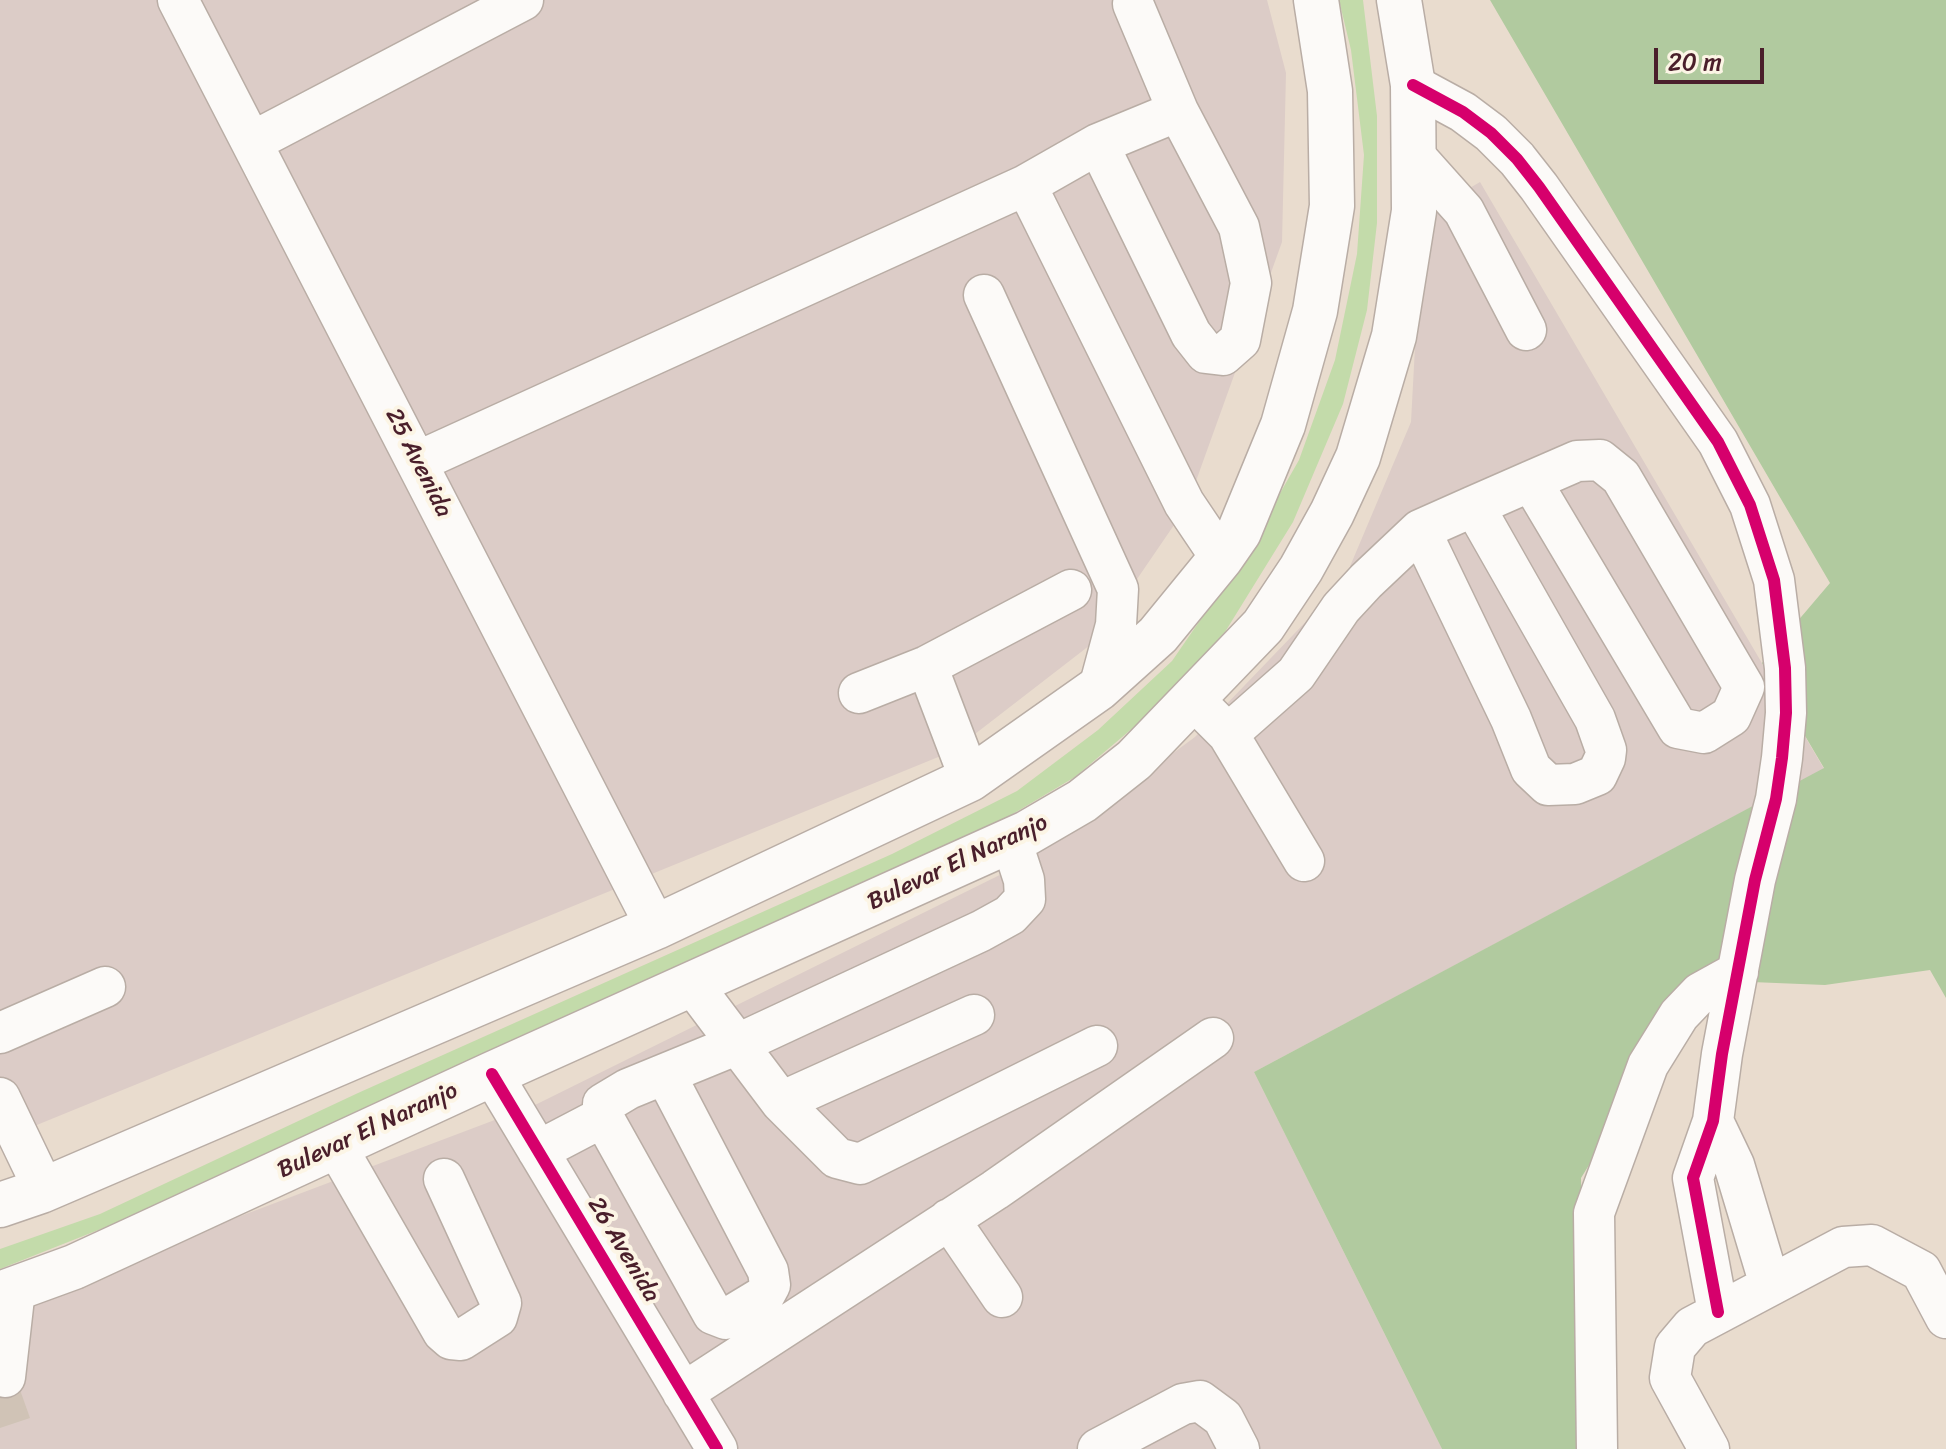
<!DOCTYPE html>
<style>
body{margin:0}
#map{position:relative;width:1946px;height:1449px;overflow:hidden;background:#e9dcce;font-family:Sriracha,sans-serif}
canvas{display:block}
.scale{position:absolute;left:1654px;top:48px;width:110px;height:36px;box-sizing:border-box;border:4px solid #4a1f2b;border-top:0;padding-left:10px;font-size:24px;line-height:28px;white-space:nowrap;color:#4a1f2b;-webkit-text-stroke:6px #fcf5e5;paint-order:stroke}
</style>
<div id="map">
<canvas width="1946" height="1449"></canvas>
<div class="scale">20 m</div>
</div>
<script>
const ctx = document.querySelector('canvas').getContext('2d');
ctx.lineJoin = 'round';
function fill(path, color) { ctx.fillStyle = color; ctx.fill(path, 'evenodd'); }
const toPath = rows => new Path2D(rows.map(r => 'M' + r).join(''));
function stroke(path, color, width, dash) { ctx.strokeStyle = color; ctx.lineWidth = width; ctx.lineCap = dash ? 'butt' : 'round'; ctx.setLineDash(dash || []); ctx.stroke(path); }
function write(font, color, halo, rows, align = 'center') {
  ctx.font = font + ' Sriracha,sans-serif'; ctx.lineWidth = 8; ctx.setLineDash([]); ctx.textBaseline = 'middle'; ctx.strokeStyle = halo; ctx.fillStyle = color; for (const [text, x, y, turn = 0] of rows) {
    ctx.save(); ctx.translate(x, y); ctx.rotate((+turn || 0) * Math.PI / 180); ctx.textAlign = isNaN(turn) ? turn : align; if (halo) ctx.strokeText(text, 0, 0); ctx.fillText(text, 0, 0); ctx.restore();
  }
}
const industrial = toPath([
 [0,0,1267,0,1286,73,1282,242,1187,506,1094,642,953,751,0,1140],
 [1480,182,1824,769,1254,1072,1442,1449,0,1449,0,1307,537,1104,1024,863,1195,737,1343,583,1411,422,1422,216]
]);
const green = toPath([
 [1339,0,1363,0,1377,116,1377,223,1367,310,1343,404,1293,522,1225,632,1154,710,1075,777,1011,815,905,868,372,1110,111,1225,0,1269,0,1249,100,1214,358,1093,892,854,1017,791,1098,730,1172,661,1243,558,1299,460,1335,360,1357,254,1364,155,1351,50]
]);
const forest = toPath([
 [1490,0,1946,0,1946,998,1930,970,1825,985,1703,980,1581,1178,1583,1337,1589,1449,1442,1449,1254,1072,1824,768,1762,663,1830,583]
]);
const building = toPath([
 [14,1373,30,1418,0,1428,0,1379]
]);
const minor = toPath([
 [178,0,656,927],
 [1413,85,1463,112,1491,133,1517,159,1539,187,1718,442,1750,505,1774,580,1785,668,1786,713,1782,758,1776,799,1755,880,1722,1054,1713,1121,1693,1178,1718,1312],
 [252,142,523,0],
 [1098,144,1191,334,1206,353,1223,355,1240,340,1251,283,1239,227,1178,111],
 [1414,155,1464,211,1526,330],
 [1026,185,1098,144,1178,111,1133,4],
 [984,295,1118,589,1116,625,1099,688],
 [417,462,1026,185,1184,503,1221,558],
 [1420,530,1511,719,1531,769,1548,785,1575,784,1597,775,1605,758,1606,750,1595,719,1474,506],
 [927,666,970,779],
 [859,693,927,666,1071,590],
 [1193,699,1228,734,1296,674,1341,608,1366,581,1420,530,1474,506,1531,481,1577,461,1600,460,1621,477,1744,687,1731,716,1704,733,1678,728,1531,481],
 [1228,734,1304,861],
 [692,984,781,1102,837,1158,860,1164,1097,1046],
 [0,1033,105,987],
 [492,1074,717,1449],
 [665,1074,768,1271,770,1285,764,1296,726,1319,713,1314,603,1117,603,1104,628,1089,738,1044,981,931,1010,915,1025,899,1024,880,1011,840],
 [0,1098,38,1177,41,1191],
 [781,1102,974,1015],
 [1713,1121,1734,1165,1770,1285],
 [336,1146,443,1332,451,1339,461,1340,497,1317,501,1303,444,1179],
 [538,1151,603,1117],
 [949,1219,1002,1297],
 [5,1377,15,1289],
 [683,1393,995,1190,1213,1038],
 [1098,1449,1183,1404,1200,1401,1223,1418,1239,1449],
 [1597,1449,1594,1213,1648,1065,1679,1015,1700,993,1738,972],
 [1709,1449,1670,1378,1675,1347,1692,1327,1843,1247,1872,1245,1921,1271,1946,1318]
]);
const major = toPath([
 [0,1205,41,1191,656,927,970,779,1099,688,1158,635,1221,558,1239,532,1283,425,1315,311,1332,206,1330,91,1316,0],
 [0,1294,74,1267,492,1074,1027,833,1082,801,1134,760,1263,626,1301,569,1332,513,1358,457,1394,336,1414,211,1413,85,1399,0]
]);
const cycleway = toPath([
 [1413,85,1463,112,1491,133,1517,159,1539,187,1718,442,1750,505,1774,580,1785,668,1786,713,1782,758,1776,799,1755,880,1722,1054,1713,1121,1693,1178,1718,1312],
 [492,1074,717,1449]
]);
const streetNames = [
 ["25 Avenida",418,463,63],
 ["Bulevar El Naranjo",958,863,-25],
 ["Bulevar El Naranjo",368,1131,-25],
 ["26 Avenida",623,1250,59]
];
fill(industrial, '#dcccc7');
fill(green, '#c3dbaa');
fill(forest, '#b1ca9f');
fill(building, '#d0c3b6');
stroke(minor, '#b9ada5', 43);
stroke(major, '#b9ada5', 47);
stroke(minor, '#fcfaf8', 40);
stroke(major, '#fcfaf8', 44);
stroke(cycleway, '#d6006c', 12);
write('24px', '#4a1f2b', '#fcf5e5', streetNames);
</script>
